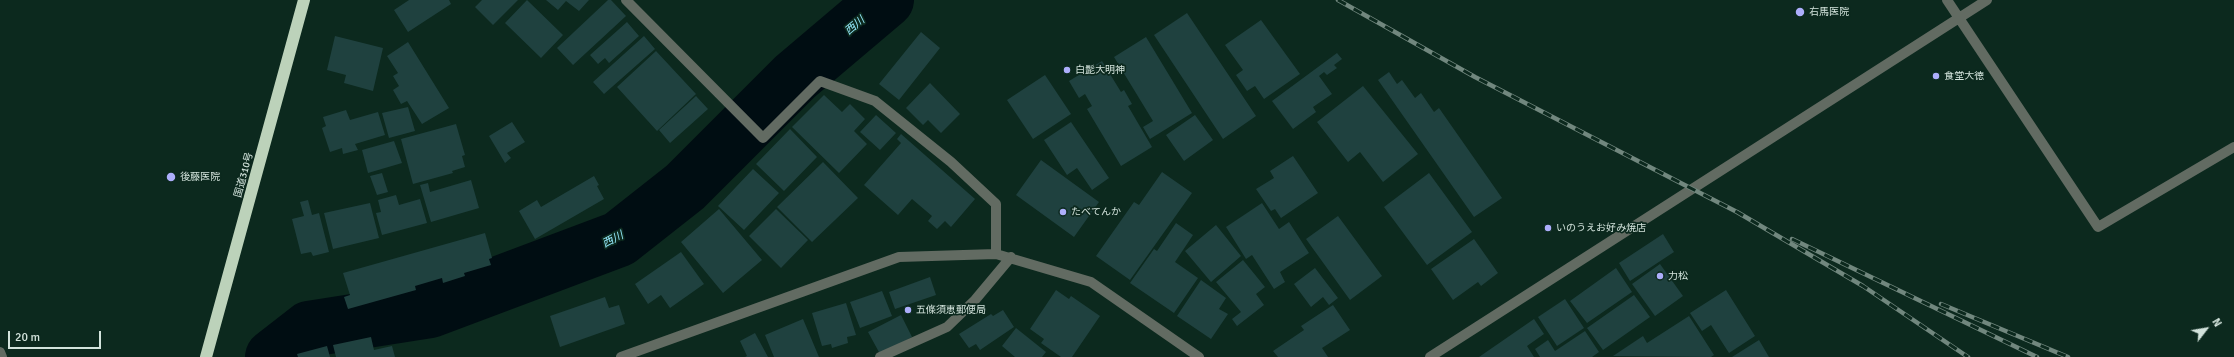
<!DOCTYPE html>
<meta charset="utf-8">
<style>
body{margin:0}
#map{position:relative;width:2234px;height:357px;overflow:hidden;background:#0c291e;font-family:Signika,sans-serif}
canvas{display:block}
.north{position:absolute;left:2186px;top:309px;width:40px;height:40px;-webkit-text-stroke:3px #0c291e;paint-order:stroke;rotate:59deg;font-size:11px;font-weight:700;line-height:16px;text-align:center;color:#d3e3dc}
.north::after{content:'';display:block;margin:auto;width:14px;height:18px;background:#d3e3dc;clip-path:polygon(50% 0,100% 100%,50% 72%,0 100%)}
.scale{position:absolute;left:8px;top:331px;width:93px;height:18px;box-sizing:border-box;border:2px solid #d3e3dc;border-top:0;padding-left:5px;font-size:12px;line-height:14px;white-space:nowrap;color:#d3e3dc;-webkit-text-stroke:3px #0c291e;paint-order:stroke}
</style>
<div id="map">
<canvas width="2234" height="357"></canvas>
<div class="north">N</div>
<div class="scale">20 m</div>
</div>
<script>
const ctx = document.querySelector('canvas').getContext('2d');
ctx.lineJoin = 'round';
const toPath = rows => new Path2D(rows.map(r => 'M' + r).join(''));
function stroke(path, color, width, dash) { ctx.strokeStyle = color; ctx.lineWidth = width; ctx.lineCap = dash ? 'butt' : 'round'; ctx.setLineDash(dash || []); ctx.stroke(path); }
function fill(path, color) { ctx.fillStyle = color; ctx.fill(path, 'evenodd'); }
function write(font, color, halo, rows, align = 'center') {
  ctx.font = font + ' Signika,"Noto Sans JP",sans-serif'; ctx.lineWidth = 3.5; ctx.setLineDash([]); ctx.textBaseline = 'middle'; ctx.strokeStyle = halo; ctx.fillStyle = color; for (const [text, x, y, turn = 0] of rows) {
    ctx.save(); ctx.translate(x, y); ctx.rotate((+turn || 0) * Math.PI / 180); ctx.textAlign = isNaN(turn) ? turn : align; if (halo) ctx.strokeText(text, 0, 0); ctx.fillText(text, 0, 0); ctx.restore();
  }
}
const river = toPath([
 [273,357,309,329,430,310,619,239,685,187,795,77,886,0]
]);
const building = toPath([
 [409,0,449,0,451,4,408,32,394,10],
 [482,0,518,0,493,25,475,7],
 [527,0,563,35,541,58,505,23],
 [546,0,589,0,579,11,566,1,558,10],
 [608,0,611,0,626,16,573,65,557,48],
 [1187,13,1256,116,1223,139,1154,35],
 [1261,20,1300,74,1264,99,1255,86,1247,91,1236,75,1243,70,1225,45],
 [627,22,639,36,609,63,605,58,598,64,590,55],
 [921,32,940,48,899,100,879,84],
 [335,36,383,48,373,91,344,83,346,75,327,70],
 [644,36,655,49,604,94,593,82],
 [1146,37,1192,113,1150,139,1143,127,1153,121,1114,57],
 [408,42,449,108,422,124,407,101,401,104,393,90,399,86,393,76,398,73,387,56],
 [656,51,696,94,657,131,617,87],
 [1337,53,1342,59,1334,65,1337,68,1327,75,1324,72,1319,76,1332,94,1313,107,1316,112,1293,129,1272,101],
 [1102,61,1121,92,1124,90,1132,104,1128,106,1152,147,1121,166,1087,109,1092,106,1085,94,1079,98,1069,81],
 [1389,72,1397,84,1402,80,1415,98,1421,93,1434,112,1439,108,1502,198,1474,217,1378,80],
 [1045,75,1071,114,1033,139,1007,100],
 [930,83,960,114,941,133,928,120,923,125,906,108],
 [1363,86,1418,154,1383,182,1360,152,1348,162,1317,122],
 [824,95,842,112,850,104,865,119,854,131,867,144,839,173,792,127],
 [696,96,708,109,670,143,659,130],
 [408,107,415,131,389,138,382,113],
 [346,110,350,120,378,112,385,135,355,144,358,150,343,154,342,148,330,152,322,128,326,126,323,117],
 [876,115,896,133,880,150,860,132],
 [1195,115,1213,140,1184,161,1166,135],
 [512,122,525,142,507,153,511,158,505,163,489,136],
 [1071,122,1109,178,1092,190,1077,168,1067,175,1044,140],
 [456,124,465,155,462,156,465,167,452,171,453,173,413,184,401,139],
 [790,129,817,157,784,191,756,164],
 [901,134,975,199,951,227,945,221,937,229,928,221,932,216,912,199,898,215,864,185,901,143,897,139],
 [394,141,402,163,368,173,362,150],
 [1293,156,1318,193,1281,218,1275,209,1271,211,1256,189,1274,178,1270,171],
 [1041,160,1099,202,1074,237,1016,195],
 [823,162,858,198,812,242,777,207],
 [753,169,779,193,744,230,718,206],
 [1162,172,1192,193,1130,280,1096,256,1134,202,1139,205],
 [382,173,388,192,377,195,370,176],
 [1429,173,1472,232,1427,265,1384,207],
 [594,176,599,185,597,186,604,199,535,239,519,211,537,200,541,207],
 [471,180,479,208,431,222,420,185,428,183,430,192],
 [396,195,399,205,420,199,427,223,382,235,376,213,381,212,378,200],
 [308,200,312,215,319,213,329,252,313,256,311,252,301,254,292,219,304,216,300,202],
 [370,203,379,238,333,249,324,213],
 [1262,203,1279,229,1289,222,1309,253,1280,272,1285,282,1274,289,1252,255,1246,259,1226,227],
 [719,209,762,260,723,293,681,242],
 [776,209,808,240,781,268,749,236],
 [1338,216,1382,276,1350,300,1306,239],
 [1176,223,1193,235,1175,262,1198,278,1174,313,1130,283,1154,249,1157,251],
 [1216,225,1241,256,1211,282,1185,251],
 [485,233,492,258,489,259,491,265,464,273,465,276,443,283,442,278,415,286,416,290,348,309,344,297,350,295,343,273],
 [1663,234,1674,252,1630,281,1619,263],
 [1474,239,1498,273,1481,286,1478,282,1453,300,1431,269],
 [681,252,704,284,670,308,661,295,648,304,635,284],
 [1243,260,1265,287,1256,294,1264,305,1237,326,1232,319,1241,312,1216,282],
 [1660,264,1683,296,1655,316,1632,284],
 [1315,268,1338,298,1329,305,1323,297,1311,307,1294,284],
 [1616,268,1632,292,1587,323,1570,301],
 [930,277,936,295,895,309,889,292],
 [1201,280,1226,298,1219,309,1228,314,1211,339,1177,316],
 [1056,290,1069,299,1071,296,1100,316,1072,357,1061,357,1041,343,1044,339,1030,329],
 [1726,290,1755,336,1729,353,1711,325,1702,331,1690,313],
 [882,291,892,316,860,328,850,302],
 [1634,295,1650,317,1603,350,1587,328],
 [605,297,609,308,619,305,625,324,560,347,550,316],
 [1565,299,1584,328,1557,346,1538,317],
 [846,303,856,335,847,337,848,343,832,348,831,344,822,346,812,313],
 [1333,305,1350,330,1322,348,1328,357,1278,357,1273,351,1304,330,1301,326],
 [1003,310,1014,327,980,350,976,344,969,348,959,334,991,314,993,316],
 [901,315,912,337,880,354,868,332],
 [1689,316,1714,355,1711,357,1613,356,1643,336,1647,343],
 [803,319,819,357,774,357,765,335],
 [1534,319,1544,334,1527,346,1534,357,1479,357],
 [1016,328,1046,352,1042,357,1015,357,1002,346],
 [1585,331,1599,352,1592,357,1540,357,1535,349,1548,340,1555,351],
 [755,333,768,357,745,357,747,356,740,341],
 [371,337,374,350,392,346,395,357,336,357,333,345],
 [1759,340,1769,357,1732,357],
 [327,346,330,357,298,357,297,354]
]);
const minor = toPath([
 [626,0,763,138,820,81,875,101,951,162,996,204,996,254],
 [1947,0,2098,227,2234,147],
 [0,352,2,357],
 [621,357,899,257,996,254,1091,282,1199,357],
 [880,357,947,327,975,300,1011,257],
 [1430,357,1987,0]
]);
const highway = toPath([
 [206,357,304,0]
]);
const rail = toPath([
 [1338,0,1475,77,1737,212,1863,286,1968,357],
 [1792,239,2037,357],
 [1941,304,2068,357]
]);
const markers = [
 [1800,12,5,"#adaefb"],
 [1067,70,4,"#adaefb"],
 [1936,76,4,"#adaefb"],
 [171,177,5,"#adaefb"],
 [1063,212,4,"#adaefb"],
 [1548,228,4,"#adaefb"],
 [1660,276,4,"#adaefb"],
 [908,310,4,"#adaefb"]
];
const poiNames = [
 ["右馬医院",1809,12],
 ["白髭大明神",1075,70],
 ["食堂大徳",1944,76],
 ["後藤医院",180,177],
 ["たべてんか",1071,212],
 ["いのうえお好み焼店",1556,228],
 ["力松",1668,276],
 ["五條須恵郵便局",916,310]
];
const streetNames = [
 ["国道310号",244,175,-75]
];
const waterNames = [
 ["西川",855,26,-40],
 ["西川",613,240,-27]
];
stroke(river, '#000d12', 56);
fill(building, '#1f413f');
stroke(minor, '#626b62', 10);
stroke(highway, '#bcd2ba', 12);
stroke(rail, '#71877e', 4.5);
stroke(rail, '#0c291e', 3, [9]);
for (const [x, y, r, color] of markers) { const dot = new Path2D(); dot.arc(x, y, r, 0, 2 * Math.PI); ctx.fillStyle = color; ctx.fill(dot); stroke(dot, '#0c291e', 1.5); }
write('10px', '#d3e3dc', '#0c291e', poiNames, 'left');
write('10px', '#d3e3dc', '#0c291e', streetNames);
write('italic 11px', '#93e7f9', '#0c291e', waterNames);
</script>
